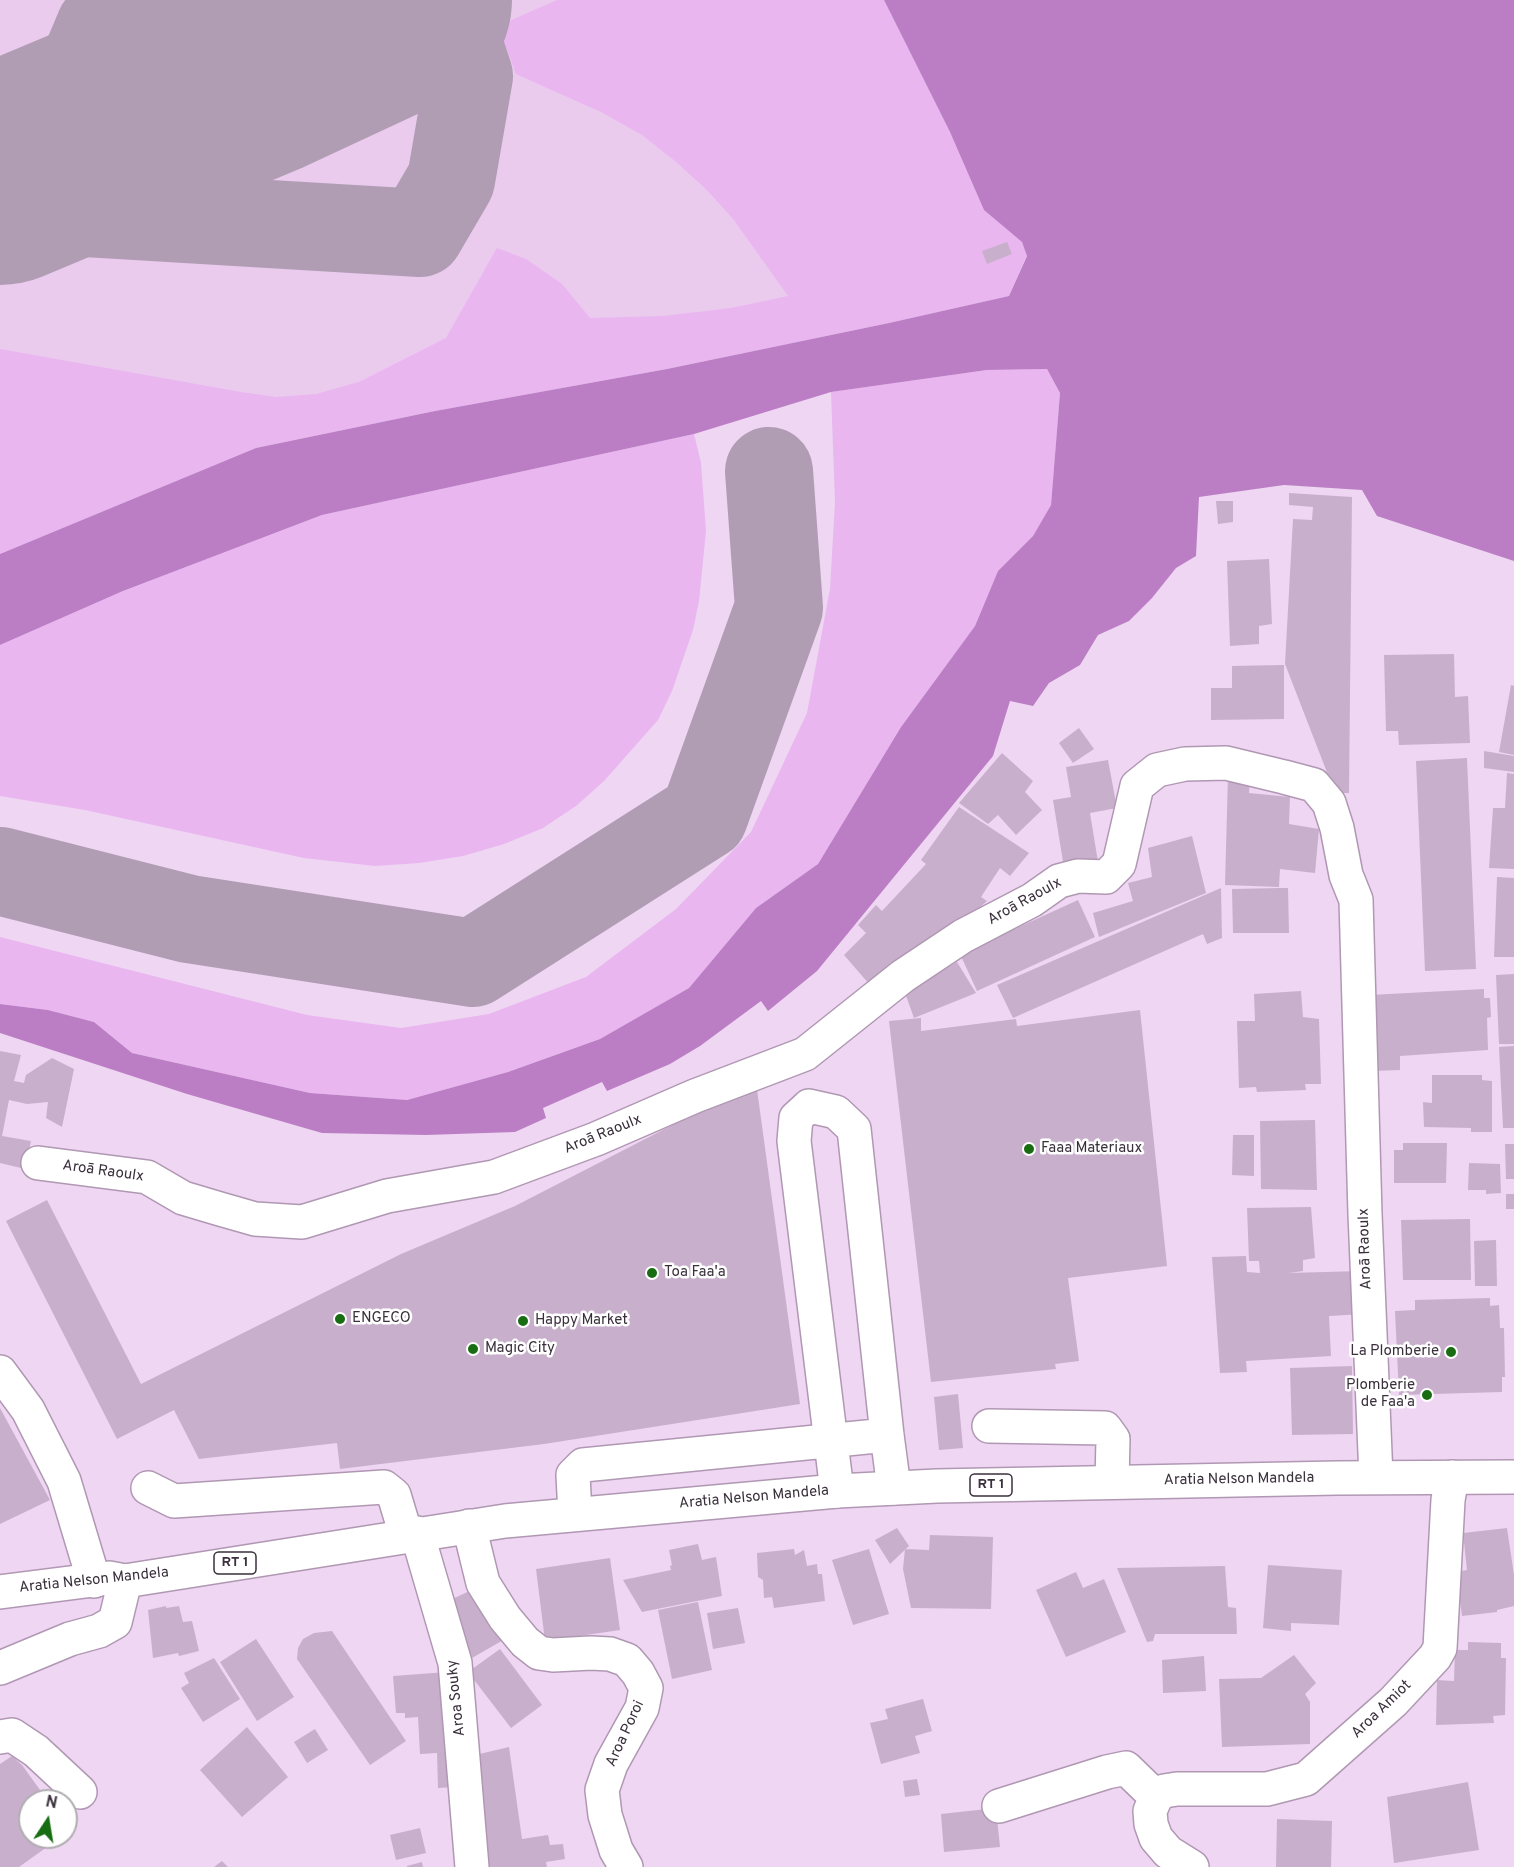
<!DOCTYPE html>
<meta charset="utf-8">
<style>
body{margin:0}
#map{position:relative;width:1514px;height:1867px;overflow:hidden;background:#efd6f3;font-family:Overpass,sans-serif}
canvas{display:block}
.north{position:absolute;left:18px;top:1789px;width:60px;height:60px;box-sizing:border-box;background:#fff;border:2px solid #b0acb1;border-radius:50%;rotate:12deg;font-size:16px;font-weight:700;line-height:24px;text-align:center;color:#3a303c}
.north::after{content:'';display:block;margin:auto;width:21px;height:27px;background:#186c12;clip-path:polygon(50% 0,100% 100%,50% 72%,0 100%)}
</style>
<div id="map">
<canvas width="1514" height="1867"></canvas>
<div class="north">N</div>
</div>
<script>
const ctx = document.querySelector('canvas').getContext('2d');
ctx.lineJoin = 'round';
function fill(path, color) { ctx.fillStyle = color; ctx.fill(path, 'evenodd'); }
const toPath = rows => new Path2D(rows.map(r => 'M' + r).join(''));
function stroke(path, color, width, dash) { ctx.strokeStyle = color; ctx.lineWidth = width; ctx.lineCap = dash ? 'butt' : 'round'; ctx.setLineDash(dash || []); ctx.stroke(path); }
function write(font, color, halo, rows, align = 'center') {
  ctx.font = font + ' Overpass,sans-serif'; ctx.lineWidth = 5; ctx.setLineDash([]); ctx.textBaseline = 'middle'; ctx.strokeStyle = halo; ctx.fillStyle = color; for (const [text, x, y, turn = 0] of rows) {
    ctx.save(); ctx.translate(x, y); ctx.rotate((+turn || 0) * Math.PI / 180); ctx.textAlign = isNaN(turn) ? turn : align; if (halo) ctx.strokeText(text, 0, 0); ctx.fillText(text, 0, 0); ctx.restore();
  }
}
const built = toPath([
 [0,0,884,0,950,132,1022,242,256,448,0,554]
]);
const green = toPath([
 [557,0,884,0,950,132,984,210,1022,242,1027,255,1009,296,889,323,667,369,435,411,256,448,0,554,0,349,241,392,276,397,316,394,359,382,446,338,497,248,526,259,562,284,590,318,663,316,731,308,788,296,734,220,707,190,675,161,642,135,601,112,516,74,498,26],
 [1047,369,1060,393,1051,505,1033,536,998,571,975,626,901,727,818,864,756,908,689,988,600,1039,508,1072,407,1100,310,1093,132,1053,94,1022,48,1010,0,1004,0,937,307,1015,401,1028,489,1014,586,977,676,909,751,832,807,713,830,589,835,502,831,392,987,370],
 [694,434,701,463,706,531,699,601,693,630,672,691,658,720,604,781,576,806,543,828,504,844,463,856,419,863,375,866,304,858,85,810,0,796,0,645,123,591,322,515]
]);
const water = toPath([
 [884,0,1514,0,1514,561,1377,516,1362,490,1284,485,1199,497,1196,556,1176,568,1152,598,1129,621,1098,635,1080,665,1049,683,1033,706,1010,701,993,756,817,971,768,1011,761,1001,700,1046,670,1064,607,1091,602,1082,543,1108,546,1118,515,1132,426,1135,322,1133,187,1094,0,1033,0,1004,48,1010,94,1022,132,1053,310,1093,407,1100,508,1072,600,1039,689,988,756,908,818,864,901,727,975,626,998,571,1033,536,1051,505,1060,393,1047,369,987,370,831,392,694,434,322,515,123,591,0,645,0,554,256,448,435,411,667,369,889,323,1009,296,1027,256,1022,242,984,210,950,132]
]);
const taxiway = toPath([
 [45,157,100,27,123,0],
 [0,208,420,233,451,180,469,76,449,15,434,0],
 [0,871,189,919,473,963,704,816,779,608,769,471]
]);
const runway = toPath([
 [0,175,258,67,402,0]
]);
const building = toPath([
 [1007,242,1012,254,987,264,982,251],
 [1289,493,1352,497,1349,793,1335,793,1285,664,1293,519,1312,520,1313,507,1289,505],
 [1216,501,1233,501,1233,522,1218,524],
 [1269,559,1272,624,1259,626,1259,644,1230,646,1227,561],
 [1454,654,1455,697,1468,696,1470,743,1399,745,1398,731,1386,731,1384,655],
 [1284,665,1284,719,1211,720,1211,688,1232,688,1232,666],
 [1511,685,1514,686,1514,755,1499,752],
 [1079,728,1094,749,1073,763,1059,743],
 [1484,751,1514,756,1514,772,1484,768],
 [1002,753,1033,781,1025,792,1042,810,1016,835,998,815,988,824,959,803],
 [1467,758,1476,969,1425,971,1416,761],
 [1108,760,1117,808,1090,813,1098,862,1064,868,1053,800,1071,797,1066,767],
 [1507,773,1514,774,1514,869,1489,868,1493,808,1505,808],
 [1228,775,1250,776,1249,793,1290,797,1289,824,1319,829,1315,873,1280,869,1279,887,1225,885],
 [959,807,1029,853,1010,876,1000,868,981,897,987,901,948,936,870,985,844,955,866,933,858,925,876,905,882,911,926,864,921,860],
 [1192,836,1206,893,1099,937,1093,913,1133,901,1128,883,1152,877,1148,848],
 [1497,877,1514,878,1514,957,1494,957],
 [1221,888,1222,938,1207,944,1203,934,1013,1018,997,985],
 [1279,888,1288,888,1289,933,1233,933,1232,889],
 [1078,900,1095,937,977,991,960,954],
 [957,962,976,993,914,1018,905,993],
 [1514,974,1514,1044,1499,1044,1496,975],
 [1484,989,1484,998,1490,998,1491,1017,1487,1018,1488,1050,1400,1056,1400,1070,1373,1071,1370,995],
 [1301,991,1303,1017,1319,1019,1321,1084,1305,1084,1306,1090,1257,1092,1256,1087,1239,1088,1237,1021,1255,1021,1254,994],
 [1140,1010,1167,1266,1068,1278,1079,1361,1055,1364,1056,1369,931,1382,889,1021,921,1018,921,1031,1016,1019,1017,1026],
 [1514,1046,1514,1128,1503,1128,1499,1047],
 [0,1051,21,1055,14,1081,24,1083,26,1075,52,1058,74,1069,62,1127,46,1118,48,1102,27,1104,9,1100,2,1136,31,1141,25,1169,0,1163],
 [1432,1075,1482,1075,1482,1080,1492,1081,1492,1132,1471,1132,1471,1128,1424,1127,1423,1102,1432,1103],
 [756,1082,800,1404,544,1444,340,1469,337,1443,199,1459,174,1410,117,1439,6,1221,47,1200,141,1384,401,1254,515,1206],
 [1315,1120,1317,1190,1261,1189,1260,1121],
 [1233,1135,1254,1135,1254,1176,1232,1175],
 [1403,1143,1447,1143,1446,1183,1394,1183,1394,1150,1403,1150],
 [1505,1144,1514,1144,1514,1179,1506,1179],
 [1469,1163,1500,1164,1501,1193,1486,1194,1486,1190,1468,1190],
 [1506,1194,1514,1194,1514,1209,1506,1209],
 [1311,1207,1315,1258,1303,1260,1303,1271,1289,1273,1361,1271,1363,1314,1329,1316,1331,1356,1246,1361,1247,1372,1220,1373,1212,1257,1246,1256,1247,1272,1260,1273,1259,1261,1249,1261,1247,1208],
 [1470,1219,1471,1280,1403,1280,1401,1220],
 [1496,1240,1497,1286,1475,1286,1474,1241],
 [1490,1298,1490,1306,1499,1305,1500,1328,1504,1328,1505,1377,1502,1377,1502,1392,1399,1395,1395,1311,1415,1310,1415,1300],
 [1352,1366,1353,1434,1292,1435,1290,1368],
 [958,1394,963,1448,939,1450,934,1397],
 [0,1408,50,1500,0,1524],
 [897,1528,909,1546,890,1564,875,1540],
 [1507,1528,1514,1575,1514,1606,1497,1610,1497,1612,1462,1616,1456,1572,1467,1570,1463,1533],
 [930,1535,993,1537,991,1609,911,1608,903,1569,905,1549,929,1550],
 [698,1544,702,1560,716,1557,722,1596,642,1612,623,1580,671,1570,670,1566,672,1565,669,1550],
 [794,1549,795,1555,804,1550,807,1566,817,1564,818,1574,822,1574,825,1601,774,1608,772,1597,764,1598,763,1580,758,1577,757,1553],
 [869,1549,889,1614,853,1625,832,1560],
 [610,1558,620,1630,545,1641,536,1569],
 [1268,1565,1342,1570,1339,1625,1291,1623,1291,1631,1263,1628],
 [1225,1566,1228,1607,1236,1608,1237,1634,1155,1634,1153,1641,1147,1642,1117,1568],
 [1076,1572,1083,1588,1104,1579,1126,1632,1066,1657,1036,1590],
 [478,1587,512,1635,472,1658,446,1602],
 [698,1602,712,1670,672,1679,658,1610],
 [166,1606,166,1608,179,1606,183,1622,192,1621,199,1651,179,1656,178,1653,153,1658,148,1610],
 [738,1608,745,1643,713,1649,707,1613],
 [332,1631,406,1741,370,1765,297,1659,298,1648,303,1639,314,1633],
 [256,1639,294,1697,257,1721,220,1662],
 [1468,1642,1501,1643,1501,1658,1506,1658,1505,1715,1493,1716,1494,1723,1436,1725,1437,1680,1454,1681,1455,1650,1468,1650],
 [500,1649,542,1705,511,1728,468,1672],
 [1294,1655,1316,1683,1305,1694,1310,1702,1310,1744,1222,1747,1219,1679,1261,1678],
 [1204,1656,1206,1691,1163,1693,1162,1660],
 [214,1658,240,1699,203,1722,181,1688,189,1683,184,1673],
 [447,1672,454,1787,438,1788,437,1753,420,1754,418,1717,405,1718,405,1713,396,1713,393,1676],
 [923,1699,932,1731,915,1736,920,1753,881,1764,870,1723,888,1719,885,1709],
 [247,1727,288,1777,242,1817,200,1770],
 [315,1729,328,1750,307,1763,294,1742],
 [509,1747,522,1839,548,1835,550,1845,563,1844,565,1859,546,1862,547,1867,486,1867,471,1756],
 [12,1756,22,1765,48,1801,30,1801,30,1837,61,1837,19,1867,0,1867,0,1764],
 [917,1779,920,1795,905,1797,903,1781],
 [1468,1782,1479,1850,1394,1863,1387,1797],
 [996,1808,1000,1847,944,1852,941,1814],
 [1277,1819,1332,1821,1331,1867,1276,1867],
 [420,1828,426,1853,396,1860,390,1835],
 [222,1861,228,1867,214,1867],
 [422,1862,423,1867,407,1867,407,1866]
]);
const minor = toPath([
 [809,1106,836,1112,854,1129,887,1435,894,1488],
 [809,1106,796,1118,794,1141,837,1491],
 [38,1163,147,1177,183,1198,220,1209,255,1219,302,1222,387,1196,494,1177,596,1139,695,1096,805,1054,903,976,963,936,1032,900,1059,881,1078,876,1106,877,1119,864,1137,786,1157,770,1185,764,1226,763,1284,777,1314,785,1329,803,1337,828,1346,875,1356,900,1365,1214,1376,1477],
 [0,1372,28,1410,64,1481,94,1581],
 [989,1426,1105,1428,1113,1439,1112,1482],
 [148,1488,174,1501,384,1487,394,1495,406,1535],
 [575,1514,573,1475,583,1465,887,1435],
 [469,1526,483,1583,505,1618,525,1642,539,1653,553,1655,591,1653,610,1654,627,1660,638,1673,646,1688,642,1708,611,1764,602,1790,605,1815,616,1850,626,1867],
 [417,1533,455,1663,472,1867],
 [0,1668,70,1639,99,1631,115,1622,125,1581],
 [0,1737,12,1735,36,1751,80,1792],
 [999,1806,1107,1772,1126,1768,1156,1797],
 [1192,1867,1168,1852,1156,1838,1151,1824,1150,1811,1156,1797,1164,1791,1177,1789,1267,1789,1306,1779,1393,1702,1435,1657,1440,1648,1448,1500,1452,1477]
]);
const major = toPath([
 [0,1592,109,1578,125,1581,505,1521,837,1491,937,1486,1337,1478,1514,1477]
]);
const markers = [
 [1029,1149,6,"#186c12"],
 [652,1273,6,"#186c12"],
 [340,1319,6,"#186c12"],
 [523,1321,6,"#186c12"],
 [473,1349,6,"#186c12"],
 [1451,1352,6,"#186c12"],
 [1427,1395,6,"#186c12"]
];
const shields = [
 [991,1485,42],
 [235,1563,42]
];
const shieldNames = [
 ["RT 1",991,1485],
 ["RT 1",235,1563]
];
const streetNames = [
 ["Aroā Raoulx",1025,902,-29],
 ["Aroā Raoulx",603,1135,-22],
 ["Aroā Raoulx",103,1172,8],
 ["Aroā Raoulx",1366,1249,-92],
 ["Aratia Nelson Mandela",1239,1480,-1],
 ["Aratia Nelson Mandela",754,1498,-5],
 ["Aratia Nelson Mandela",94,1581,-6],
 ["Aroa Souky",457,1698,-96],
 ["Aroa Amiot",1382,1710,-44],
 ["Aroa Poroi",626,1734,-65]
];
const poiNames = [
 ["Faaa Materiaux",1041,1149],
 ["Toa Faa'a",664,1273],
 ["ENGECO",352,1319],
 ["Happy Market",535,1321],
 ["Magic City",485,1349],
 ["La Plomberie",1439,1352,"right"],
 ["Plomberie",1415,1386,"right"],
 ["de Faa'a",1415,1403,"right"]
];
fill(built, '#eacbee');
fill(green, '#e9b6f0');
fill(water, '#bb7ec4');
stroke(taxiway, '#b09db4', 88);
stroke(runway, '#b09db4', 220);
fill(building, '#c8b0cc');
stroke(minor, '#b098b3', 36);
stroke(major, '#b098b3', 36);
stroke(minor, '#fff', 33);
stroke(major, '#fff', 33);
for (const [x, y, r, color] of markers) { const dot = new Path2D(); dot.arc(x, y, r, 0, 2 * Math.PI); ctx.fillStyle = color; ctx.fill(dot); stroke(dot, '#fff', 2); }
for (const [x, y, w] of shields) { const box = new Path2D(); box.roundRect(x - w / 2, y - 11, w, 22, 4.5); ctx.fillStyle = '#fff'; ctx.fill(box); stroke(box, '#3a303c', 1.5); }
write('bold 14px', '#3a303c', null, shieldNames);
write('15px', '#3a303c', '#fff', streetNames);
write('15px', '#3a303c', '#fff', poiNames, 'left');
</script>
